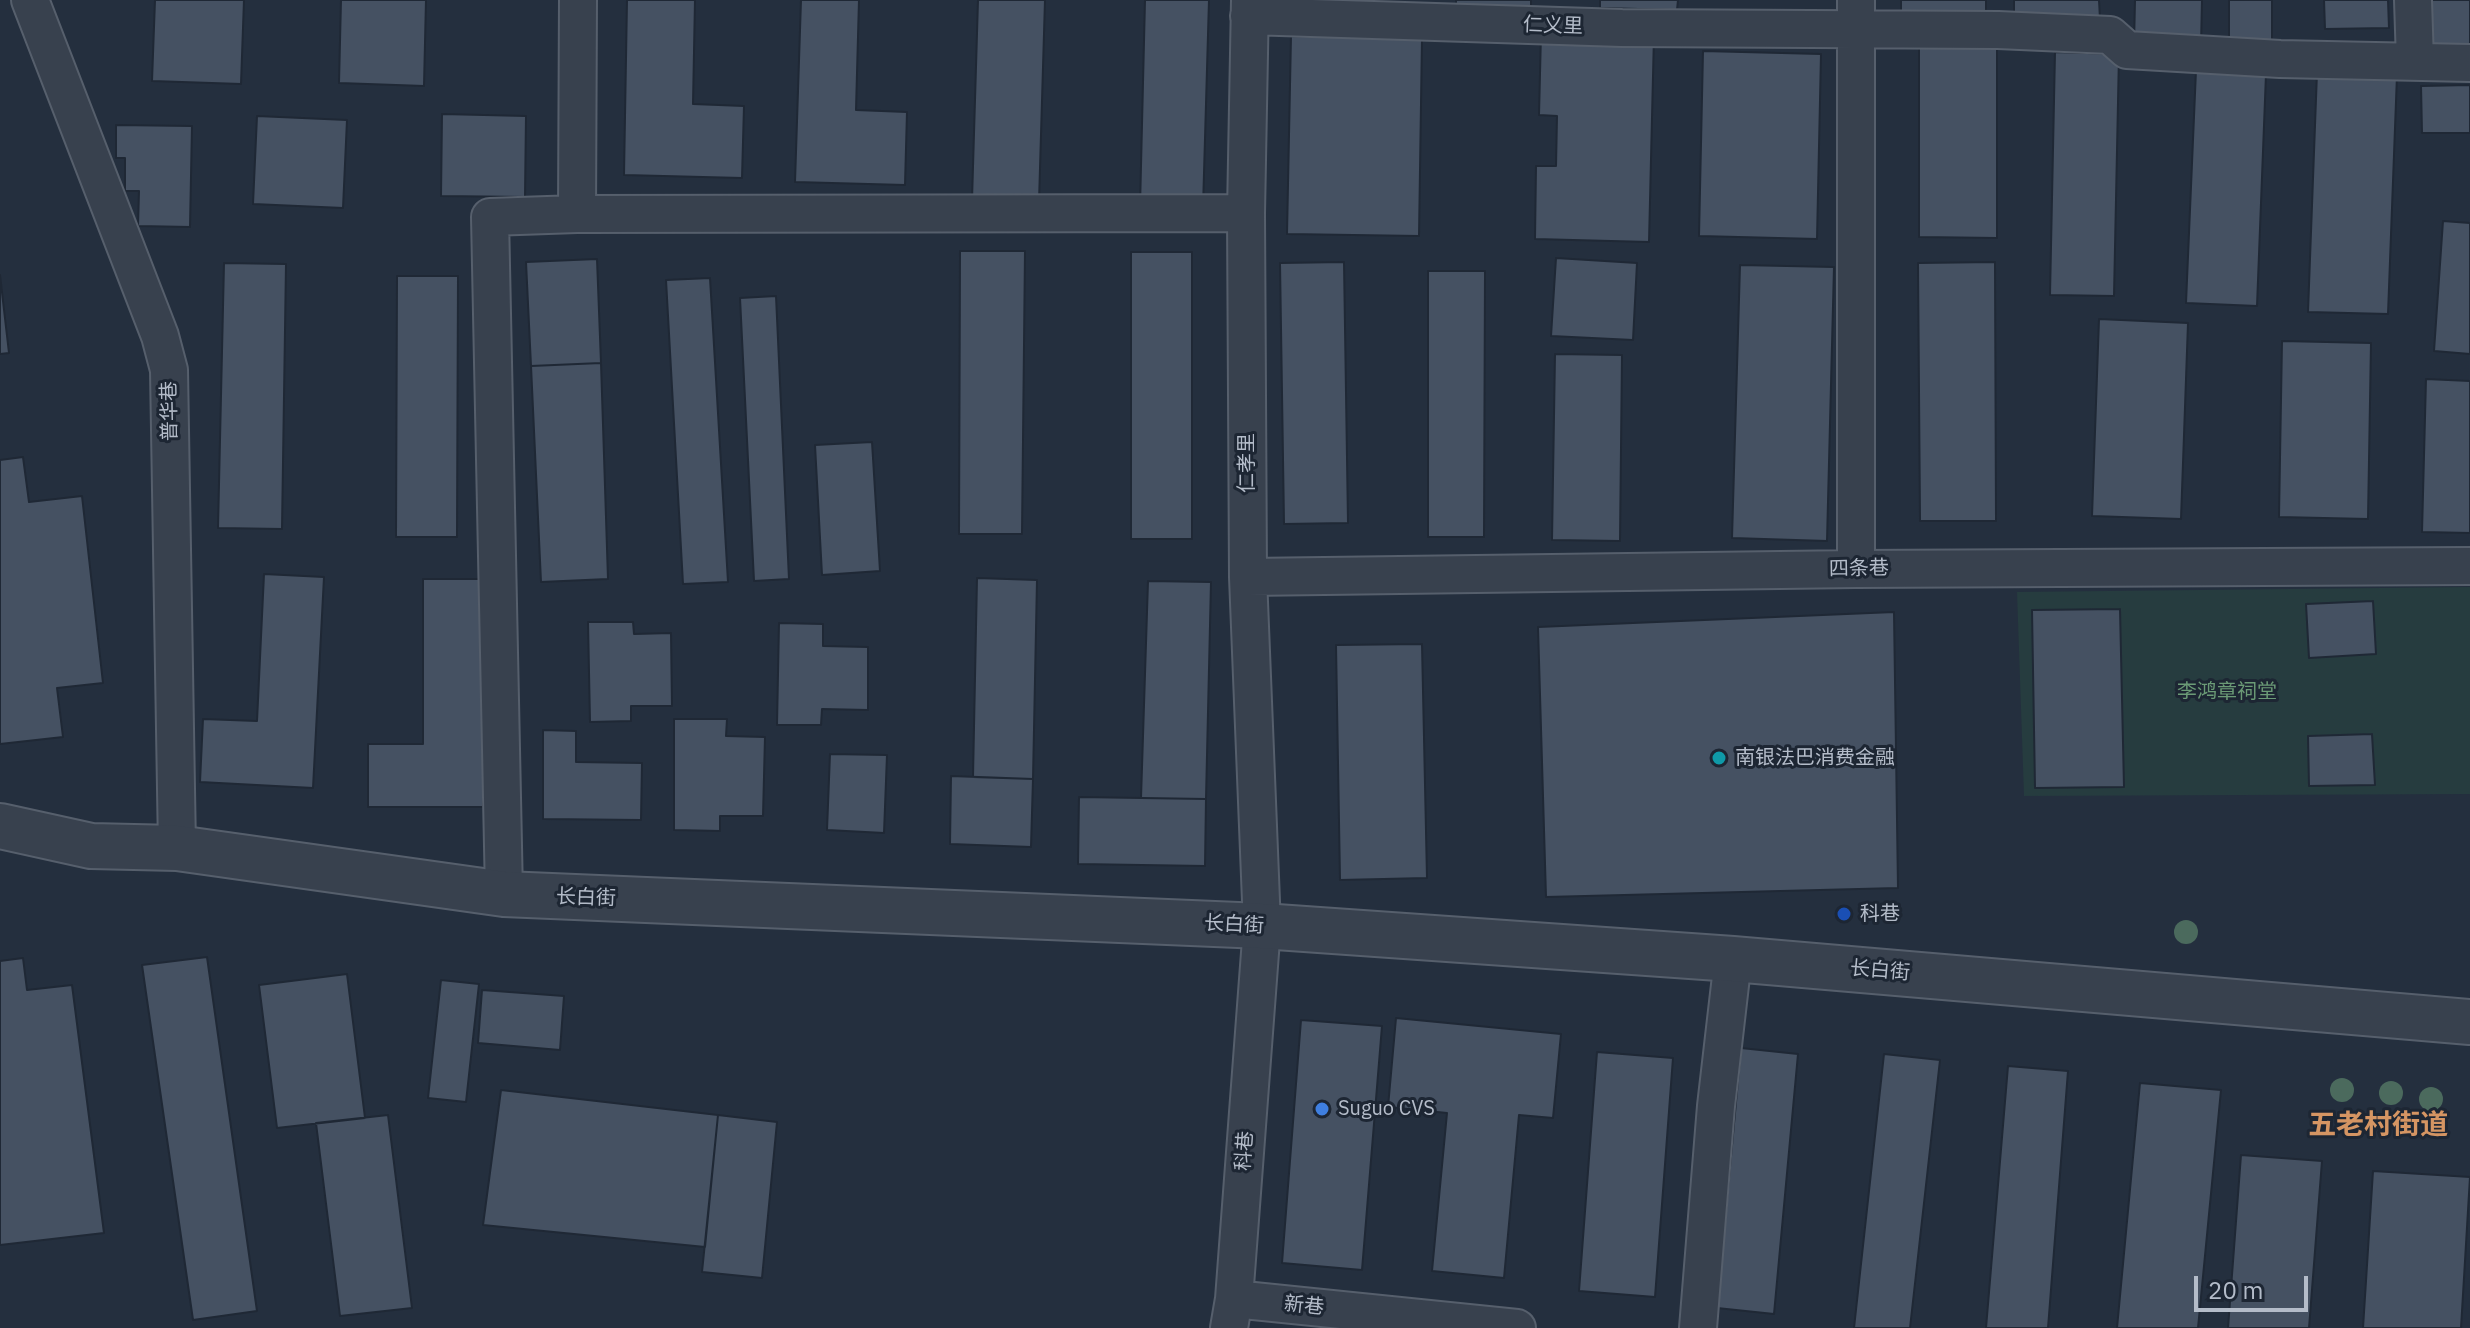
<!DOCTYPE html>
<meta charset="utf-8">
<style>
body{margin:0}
#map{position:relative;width:2470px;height:1328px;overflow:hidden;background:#242f3e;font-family:"IBM Plex Sans",sans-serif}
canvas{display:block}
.scale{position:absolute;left:2194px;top:1276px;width:114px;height:36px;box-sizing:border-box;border:4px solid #b4bcc9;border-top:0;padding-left:10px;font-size:24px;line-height:28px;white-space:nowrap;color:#b4bcc9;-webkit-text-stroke:6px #1d2633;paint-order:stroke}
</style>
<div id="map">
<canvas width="2470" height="1328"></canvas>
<div class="scale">20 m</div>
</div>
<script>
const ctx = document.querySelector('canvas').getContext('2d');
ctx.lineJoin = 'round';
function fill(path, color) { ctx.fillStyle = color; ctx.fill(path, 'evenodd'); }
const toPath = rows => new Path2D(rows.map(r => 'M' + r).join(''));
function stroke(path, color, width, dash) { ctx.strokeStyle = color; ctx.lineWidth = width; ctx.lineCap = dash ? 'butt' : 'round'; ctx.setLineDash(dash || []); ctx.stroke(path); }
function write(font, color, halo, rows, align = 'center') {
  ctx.font = font + ' "IBM Plex Sans","Noto Sans SC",sans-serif'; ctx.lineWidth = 6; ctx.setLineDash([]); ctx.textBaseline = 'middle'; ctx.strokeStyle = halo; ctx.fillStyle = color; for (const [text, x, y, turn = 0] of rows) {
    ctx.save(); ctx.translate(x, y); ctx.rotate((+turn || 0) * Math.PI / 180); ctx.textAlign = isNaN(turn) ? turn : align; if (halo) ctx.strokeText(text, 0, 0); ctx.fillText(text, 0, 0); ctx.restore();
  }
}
const green = toPath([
 [2470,587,2470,794,2024,796,2017,592]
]);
const building = toPath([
 [155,0,244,0,241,84,152,81,155,0],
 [341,0,426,0,424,86,339,83,341,0],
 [627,0,695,0,693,104,744,106,742,178,624,175,627,0],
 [801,0,859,0,856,110,907,112,905,185,795,182,801,0],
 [978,0,1045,0,1039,202,972,200,978,0],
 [1145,0,1209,0,1203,208,1140,207,1145,0],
 [1456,0,1531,0,1531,7,1456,6,1456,0],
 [1600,0,1678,0,1677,10,1600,8,1600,0],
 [1901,0,1986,0,1986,15,1901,18,1901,0],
 [2014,0,2099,0,2100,19,2014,19,2014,0],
 [2135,0,2202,0,2201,46,2134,45,2135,0],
 [2229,0,2272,0,2272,45,2229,44,2229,0],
 [2324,0,2388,0,2389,28,2325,29,2324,0],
 [2425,0,2470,0,2470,47,2427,48,2425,0],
 [1541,33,1654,35,1649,242,1535,239,1536,166,1556,166,1557,116,1539,115,1541,33],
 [1291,36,1422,38,1419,236,1287,234,1291,36],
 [1919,44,1997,45,1997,238,1919,237,1919,44],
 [1703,51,1821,54,1817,239,1699,236,1703,51],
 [2055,52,2119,54,2114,296,2050,295,2055,52],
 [2196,70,2266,74,2257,306,2186,303,2196,70],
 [2317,72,2397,75,2388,314,2308,312,2317,72],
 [2470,85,2470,133,2422,133,2421,86,2470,85],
 [442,114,526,116,525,197,441,196,442,114],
 [257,116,347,120,343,208,253,204,257,116],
 [116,125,192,126,190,227,138,226,139,191,125,191,125,158,116,158,116,125],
 [2443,221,2470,223,2470,354,2434,351,2443,221],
 [960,251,1025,251,1022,534,959,534,960,251],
 [1131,252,1192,252,1192,539,1131,539,1131,252],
 [1556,258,1637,263,1633,340,1551,336,1556,258],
 [597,259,601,363,531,366,526,262,597,259],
 [1344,262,1348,523,1284,524,1280,263,1344,262],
 [1995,262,1996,521,1920,521,1918,263,1995,262],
 [224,263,286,264,282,529,218,528,224,263],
 [1740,265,1834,267,1827,541,1732,538,1740,265],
 [1428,271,1485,271,1484,537,1428,537,1428,271],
 [0,275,9,353,0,354,0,275],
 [397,276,458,276,457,537,396,537,397,276],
 [710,278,728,582,683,584,666,280,710,278],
 [776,296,789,579,754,581,740,298,776,296],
 [2099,319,2188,323,2181,519,2092,516,2099,319],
 [2282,341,2371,343,2368,519,2279,517,2282,341],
 [1555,354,1622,355,1620,541,1552,540,1555,354],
 [601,363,608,579,541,582,531,366,601,363],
 [2426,379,2470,381,2470,533,2422,532,2426,379],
 [872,442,880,571,822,575,815,445,872,442],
 [23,457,29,502,82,496,103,683,57,688,63,737,0,744,0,460,23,457],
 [264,574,324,577,313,788,200,782,203,719,257,721,264,574],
 [977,578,1037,580,1033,779,973,777,977,578],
 [423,579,483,579,483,807,368,807,368,744,423,744,423,579],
 [1148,581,1211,582,1206,799,1141,798,1148,581],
 [2373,601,2376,654,2309,658,2306,604,2373,601],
 [2120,609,2124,787,2035,788,2032,610,2120,609],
 [1894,612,1898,888,1546,897,1538,627,1894,612],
 [588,622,633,622,634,634,671,633,672,706,631,706,631,721,590,722,588,622],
 [779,623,823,624,823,646,868,647,868,710,822,709,821,725,777,725,779,623],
 [1422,644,1427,878,1340,880,1336,645,1422,644],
 [674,719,727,719,726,736,765,737,763,816,720,816,720,831,674,830,674,719],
 [543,730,576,731,576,762,642,763,641,820,543,819,543,730],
 [2372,734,2375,785,2309,786,2308,736,2372,734],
 [830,754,887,755,884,833,827,830,830,754],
 [951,776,1033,779,1031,847,950,844,951,776],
 [1079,797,1206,799,1205,866,1078,864,1079,797],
 [207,957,257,1311,193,1320,142,965,207,957],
 [23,958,27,990,72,985,104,1233,0,1245,0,961,23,958],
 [347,974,365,1118,277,1128,259,985,347,974],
 [441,980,479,984,466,1102,428,1098,441,980],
 [482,990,564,996,560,1050,478,1043,482,990],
 [1396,1018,1561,1034,1553,1118,1519,1115,1504,1278,1432,1271,1447,1113,1388,1107,1396,1018],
 [1301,1020,1382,1026,1362,1270,1282,1263,1301,1020],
 [1741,1048,1798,1054,1774,1314,1717,1308,1741,1048],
 [1597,1052,1673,1058,1655,1297,1579,1291,1597,1052],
 [1884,1054,1940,1060,1910,1328,1854,1328,1884,1054],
 [2008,1066,2068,1071,2048,1328,1986,1328,2008,1066],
 [2140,1083,2221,1090,2198,1328,2117,1328,2140,1083],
 [501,1090,718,1115,705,1247,483,1225,501,1090],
 [388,1115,412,1308,340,1316,316,1123,388,1115],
 [718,1115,777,1122,762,1278,702,1272,718,1115],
 [2241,1155,2322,1161,2309,1328,2228,1328,2241,1155],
 [2373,1171,2470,1177,2461,1328,2363,1328,2373,1171]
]);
const minor = toPath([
 [30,0,160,336,169,370,177,848],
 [578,0,577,214,1246,213],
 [2413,0,2415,61],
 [1249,16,1622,28,1998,30,2110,35,2127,50,2280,59,2470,63],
 [1856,569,1856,0],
 [1248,577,1856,569,2470,566],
 [504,894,490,217,577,214],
 [1234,1299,1517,1328],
 [1229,1328,1234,1299,1262,926,1248,577,1246,213,1250,0],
 [1698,1328,1716,1106,1733,959]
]);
const tertiary = toPath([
 [0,826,91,846,177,848,504,894,1262,926,1733,959,2470,1022]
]);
const trees = [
 [2186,932],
 [2342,1090],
 [2391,1093],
 [2431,1099]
];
const markers = [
 [1719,758,8,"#0f9aa8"],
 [1844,914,8,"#1a4fb4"],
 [1322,1109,8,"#3f7fe0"]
];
const streetNames = [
 ["仁义里",1553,26,2],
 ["普华巷",170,411,-91],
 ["仁孝里",1247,463,-90],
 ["四条巷",1859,569,-1],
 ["长白街",586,898,2],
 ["长白街",1234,925,3],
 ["长白街",1880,971,5],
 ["科巷",1245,1151,-86],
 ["新巷",1304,1306,6]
];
const parkNames = [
 ["李鸿章祠堂",2227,692]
];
const poiNames = [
 ["南银法巴消费金融",1735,758],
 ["科巷",1860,914],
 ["Suguo CVS",1338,1109]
];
const districtNames = [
 ["五老村街道",2378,1126]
];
fill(green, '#263c3f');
fill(building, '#455162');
stroke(building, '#1f2835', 2);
stroke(minor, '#565f6c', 40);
stroke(tertiary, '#565f6c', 48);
stroke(minor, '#38414e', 36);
stroke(tertiary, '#38414e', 44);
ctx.fillStyle = '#4b6a5d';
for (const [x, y] of trees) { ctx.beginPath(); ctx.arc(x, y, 12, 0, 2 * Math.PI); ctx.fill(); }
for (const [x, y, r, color] of markers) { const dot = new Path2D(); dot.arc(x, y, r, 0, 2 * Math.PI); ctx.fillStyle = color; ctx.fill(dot); stroke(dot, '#1d2633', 3); }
write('20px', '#b4bcc9', '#1d2633', streetNames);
write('20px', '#6b9a76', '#1d2633', parkNames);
write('20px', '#b4bcc9', '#1d2633', poiNames, 'left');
write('bold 28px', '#d59563', '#1d2633', districtNames);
</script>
